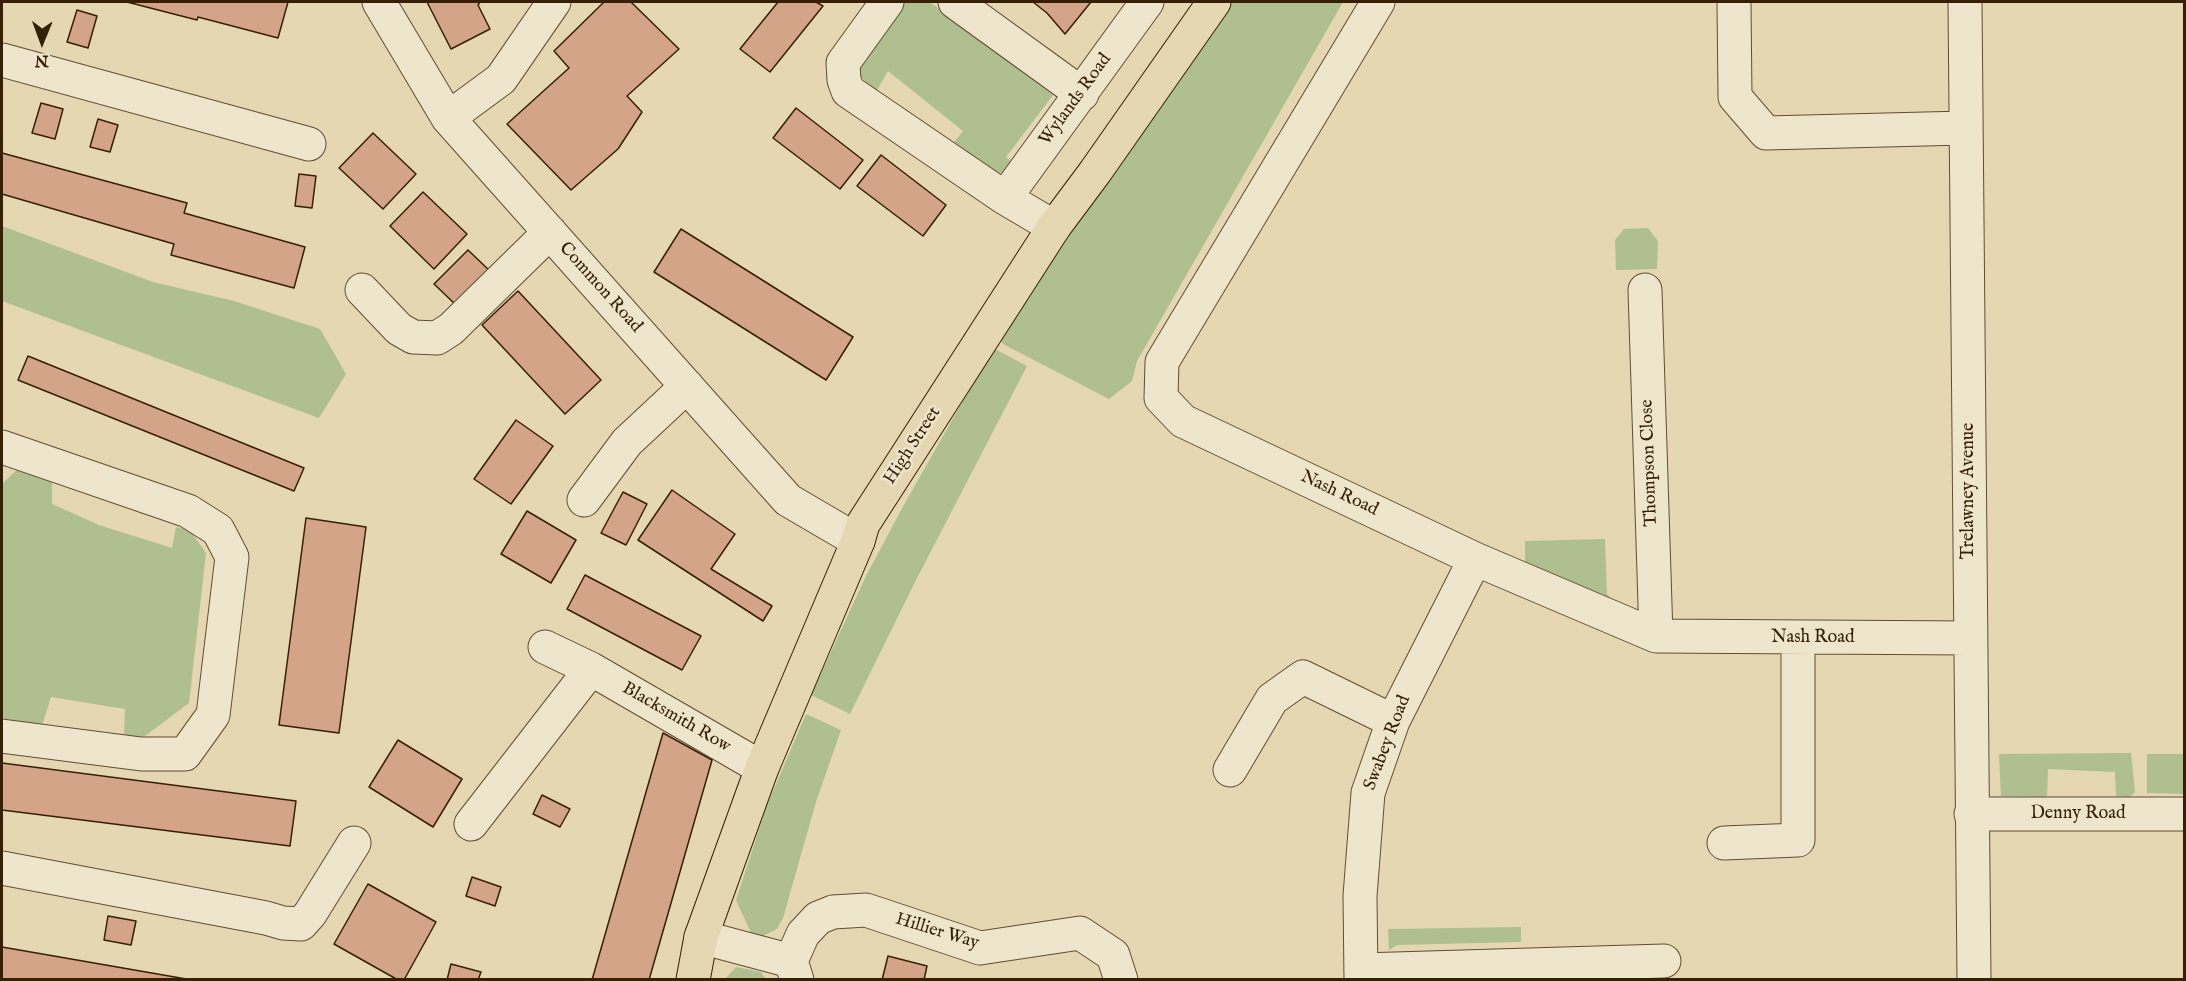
<!DOCTYPE html>
<style>
body{margin:0}
#map{position:relative;width:2186px;height:981px;overflow:hidden;background:#e4d7b1;font-family:"IM FELL English",serif}
canvas{display:block}
.frame{position:absolute;inset:0;border:3px solid #371f06;pointer-events:none}
.north{position:absolute;left:12px;top:12px;width:60px;height:60px;-webkit-text-stroke:4px #ede5cc;paint-order:stroke;rotate:181deg;font-size:16px;font-weight:700;line-height:24px;text-align:center;color:#371f06}
.north::after{content:'';display:block;margin:auto;width:21px;height:27px;background:#371f06;clip-path:polygon(50% 0,100% 100%,50% 72%,0 100%)}
</style>
<div id="map">
<canvas width="2186" height="981"></canvas>
<div class="frame"></div>
<div class="north">N</div>
</div>
<script>
const ctx = document.querySelector('canvas').getContext('2d');
ctx.lineJoin = 'round';
function fill(path, color) { ctx.fillStyle = color; ctx.fill(path, 'evenodd'); }
const toPath = rows => new Path2D(rows.map(r => 'M' + r).join(''));
function stroke(path, color, width, dash) { ctx.strokeStyle = color; ctx.lineWidth = width; ctx.lineCap = dash ? 'butt' : 'round'; ctx.setLineDash(dash || []); ctx.stroke(path); }
function write(font, color, halo, rows, align = 'center') {
  ctx.font = font + ' "IM FELL English",serif'; ctx.lineWidth = 5; ctx.setLineDash([]); ctx.textBaseline = 'middle'; ctx.strokeStyle = halo; ctx.fillStyle = color; for (const [text, x, y, turn = 0] of rows) {
    ctx.save(); ctx.translate(x, y); ctx.rotate((+turn || 0) * Math.PI / 180); ctx.textAlign = isNaN(turn) ? turn : align; if (halo) ctx.strokeText(text, 0, 0); ctx.fillText(text, 0, 0); ctx.restore();
  }
}
const green = toPath([
 [885,2,930,2,1053,95,1006,157,1016,166,1001,173,983,172,948,150,963,131,888,71,876,92,858,74,858,39],
 [1232,2,1343,2,1137,361,1132,381,1109,399,1003,344,999,337],
 [2,226,153,282,234,301,320,329,346,374,319,418,2,301],
 [1648,228,1658,241,1657,269,1616,270,1615,240,1624,229],
 [993,348,1027,366,915,582,850,714,811,695,867,574,905,503],
 [22,465,52,479,52,504,99,525,172,548,176,527,190,530,206,553,189,703,141,739,124,736,125,709,51,697,42,726,2,718,2,484],
 [1605,539,1607,594,1614,601,1525,564,1525,541],
 [806,714,841,730,816,802,783,918,777,929,763,936,751,933,736,900,767,805],
 [2131,753,2135,792,2130,797,2116,796,2115,772,2048,769,2047,797,2001,796,1999,754],
 [2147,754,2184,754,2184,794,2147,793],
 [1521,927,1521,942,1397,945,1389,950,1388,929],
 [736,967,761,972,766,979,725,979]
]);
const building = toPath([
 [127,2,288,2,278,38,198,17,197,20,127,2],
 [427,2,480,2,478,5,490,29,451,49,427,2],
 [604,2,631,2,679,49,627,96,642,112,618,149,571,190,507,124,569,68,554,51,604,2],
 [778,2,816,2,823,6,770,72,740,49,778,2],
 [1033,2,1091,2,1065,34,1047,13,1033,2],
 [77,10,97,16,88,48,67,42,77,10],
 [41,103,63,109,55,139,32,133,41,103],
 [796,108,863,160,840,189,773,138,796,108],
 [98,119,118,125,110,152,90,147,98,119],
 [373,133,416,174,383,209,339,168,373,133],
 [2,153,187,203,184,213,305,247,294,288,171,255,174,244,2,194,2,153],
 [881,155,946,205,923,236,857,186,881,155],
 [299,174,316,176,312,208,295,206,299,174],
 [423,192,467,234,434,269,390,226,423,192],
 [681,229,853,337,826,380,654,272,681,229],
 [468,250,491,272,457,306,434,284,468,250],
 [518,291,601,380,565,414,482,325,518,291],
 [28,356,304,468,294,491,18,380,28,356],
 [516,420,553,446,511,504,474,479,516,420],
 [672,490,735,534,711,569,772,606,763,621,638,540,672,490],
 [623,492,647,504,626,545,601,533,623,492],
 [527,511,576,540,551,583,501,554,527,511],
 [306,518,366,527,339,733,279,725,306,518],
 [585,575,701,636,682,670,567,609,585,575],
 [663,733,712,760,649,980,592,980,663,733],
 [398,740,462,779,433,827,369,787,398,740],
 [2,763,296,801,290,846,2,810,2,763],
 [542,795,570,809,560,827,533,814,542,795],
 [472,877,501,887,495,906,466,896,472,877],
 [368,884,436,922,404,980,398,980,334,944,368,884],
 [108,916,136,921,131,945,104,940,108,916],
 [2,947,192,980,2,980,2,947],
 [888,956,927,966,924,980,882,980,888,956],
 [451,964,481,972,478,980,447,980,451,964]
]);
const minor = toPath([
 [379,2,448,118,788,500,858,541],
 [887,2,843,63,844,80,848,91,1005,198,1054,227],
 [955,2,1082,94],
 [1378,2,1162,362,1161,398,1183,421,1475,559,1656,636,1970,638],
 [1734,2,1735,97,1766,133,1965,128],
 [1965,2,1974,980],
 [2,60,309,144],
 [448,118,501,79,554,2],
 [1005,198,1147,2],
 [362,290,399,329,413,337,437,338,451,329,550,232],
 [1645,290,1656,636],
 [2,447,188,511,218,530,232,557,213,715,185,754,141,754,2,736],
 [584,500,627,442,687,386],
 [545,647,591,669,762,768],
 [1230,770,1272,699,1303,677,1393,721],
 [1971,814,2184,814],
 [471,824,591,669],
 [1724,843,1798,840,1798,638],
 [2,868,266,918,283,923,301,924,310,914,354,843],
 [701,937,791,961,797,980],
 [791,961,803,934,818,918,833,912,866,910,980,948,1080,933,1113,955,1121,980],
 [1361,970,1664,961],
 [1361,980,1360,896,1368,793,1393,721,1475,559]
]);
const major = toPath([
 [693,980,701,937,762,768,858,541,863,524,1054,227,1095,172,1214,2]
]);
const streetNames = [
 ["Wylands Road",1076,100,-54],
 ["Common Road",600,288,48],
 ["High Street",913,446,-57],
 ["Thompson Close",1650,463,-92],
 ["Trelawney Avenue",1969,491,-90],
 ["Nash Road",1339,494,25],
 ["Nash Road",1813,638],
 ["Blacksmith Row",676,718,30],
 ["Swabey Road",1388,743,-69],
 ["Denny Road",2078,814],
 ["Hillier Way",937,932,17]
];
fill(green, '#afbf8f');
fill(building, '#d4a488');
stroke(building, '#371f06', 1.5);
stroke(minor, '#624d31', 35);
stroke(major, '#371f06', 35);
stroke(minor, '#ede5cc', 33);
stroke(major, '#e4d7b1', 33);
write('18px', '#371f06', '#ede5cc', streetNames);
</script>
